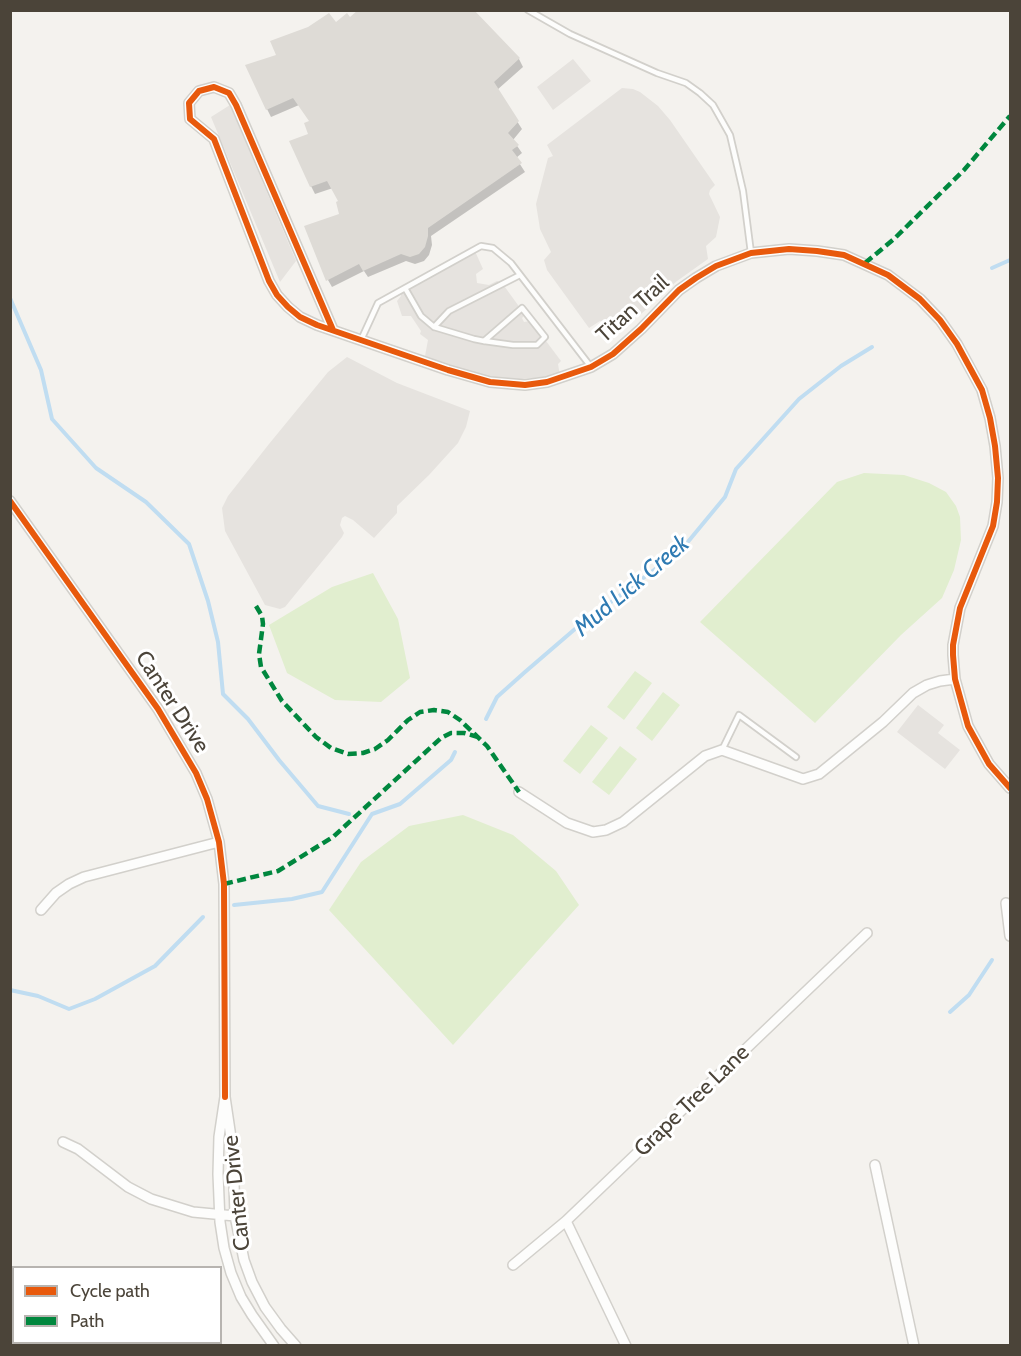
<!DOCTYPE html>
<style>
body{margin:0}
#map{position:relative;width:1021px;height:1356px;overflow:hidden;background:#f4f2ee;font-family:Cabin,sans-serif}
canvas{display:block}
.frame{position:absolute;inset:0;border:12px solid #4b4439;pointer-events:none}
.legend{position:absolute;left:12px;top:1266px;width:210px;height:78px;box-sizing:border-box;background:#fff;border:2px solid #b7b4b0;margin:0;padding:8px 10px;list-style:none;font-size:18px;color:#4b4439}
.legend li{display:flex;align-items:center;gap:12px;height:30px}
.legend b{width:30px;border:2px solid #b7b4b0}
</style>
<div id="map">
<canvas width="1021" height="1356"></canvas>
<div class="frame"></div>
<ul class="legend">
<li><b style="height:8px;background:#e8590c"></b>Cycle path</li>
<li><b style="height:8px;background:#00873e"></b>Path</li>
</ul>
</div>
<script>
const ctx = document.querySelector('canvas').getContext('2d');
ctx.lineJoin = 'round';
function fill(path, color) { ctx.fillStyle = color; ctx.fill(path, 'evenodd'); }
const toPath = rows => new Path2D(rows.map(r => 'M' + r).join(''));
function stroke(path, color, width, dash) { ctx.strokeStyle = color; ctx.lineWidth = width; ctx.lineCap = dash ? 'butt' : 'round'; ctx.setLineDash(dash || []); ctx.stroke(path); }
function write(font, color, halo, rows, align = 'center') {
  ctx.font = font + ' Cabin,sans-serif'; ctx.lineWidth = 6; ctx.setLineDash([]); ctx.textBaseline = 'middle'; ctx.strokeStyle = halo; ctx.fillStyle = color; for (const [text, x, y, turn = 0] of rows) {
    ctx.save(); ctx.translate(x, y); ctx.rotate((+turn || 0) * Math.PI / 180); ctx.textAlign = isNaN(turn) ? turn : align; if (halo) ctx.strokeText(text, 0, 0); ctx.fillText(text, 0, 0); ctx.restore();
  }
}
const green = toPath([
 [864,473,904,475,929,483,946,492,956,506,960,517,961,540,954,570,942,598,901,635,815,723,700,622,837,482],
 [373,573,398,619,410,678,381,702,335,700,287,673,269,625,332,587],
 [635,671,652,683,624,720,607,707],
 [663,692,680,705,652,741,636,728],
 [591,725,608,738,580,774,563,761],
 [620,746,637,759,609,795,592,782],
 [463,815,513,835,556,871,579,905,453,1045,329,910,361,862,409,826]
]);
const parking = toPath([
 [573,59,591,81,553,110,537,87],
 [622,88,633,89,640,92,658,106,670,120,715,185,710,190,709,194,720,217,716,237,706,246,708,259,677,281,640,315,623,327,609,332,604,323,600,321,589,328,547,270,544,260,551,252,540,229,536,204,548,158,553,156,547,145],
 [230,105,296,261,280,282,211,117],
 [474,249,483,269,476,274,477,283,489,285,497,281,502,283,523,312,524,316,522,318,524,322,531,321,561,361,558,364,560,376,508,380,506,383,448,366,425,356,428,340,420,334,421,331,411,316,402,316,397,301,401,296,398,289,454,257],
 [347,357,397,383,470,411,466,427,458,443,429,475,397,506,397,513,374,538,353,520,345,516,342,518,340,525,344,533,342,537,285,607,280,609,265,605,225,531,222,508,228,496,269,444,328,372],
 [918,705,944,725,938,733,960,750,945,769,897,732]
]);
const shadow = toPath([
 [350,19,519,59,523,67,497,90,522,129,513,140,522,153,516,158,525,172,431,236,432,245,429,255,424,261,415,264,406,261,368,277,364,271,332,287,328,280,341,215,341,202,333,188,315,194,311,186,311,122,299,105,271,117,267,109,278,55]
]);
const stream = toPath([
 [992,268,1010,260],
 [10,298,41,370,52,419,96,468,146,502,189,544,208,601,218,642,223,694,248,719,279,760,318,806,349,814],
 [486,719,497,697,525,672,575,629,682,549,725,497,736,469,799,399,841,366,872,347],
 [234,905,292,899,322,892,372,814,400,804,451,760,455,752],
 [10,990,38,996,69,1009,95,999,155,966,203,917],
 [950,1012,969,995,992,960]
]);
const building = toPath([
 [358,10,474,10,520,58,494,82,519,121,508,133,519,145,512,150,522,163,428,228,428,236,425,247,419,254,410,257,401,254,363,271,359,264,326,281,304,226,339,214,336,202,338,201,327,181,310,187,289,141,308,134,304,123,309,121,293,98,266,110,245,65,276,55,270,41,308,27,329,13,336,22,347,13,350,17]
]);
const lane = toPath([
 [528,10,570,34,657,73,686,83,700,93,713,105,730,135,743,191,751,253],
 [405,288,421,316,434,327,474,339,484,341,513,345,537,345,545,337,522,308,484,341],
 [434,327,449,311,520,275],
 [361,340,378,303,481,246,493,248,511,263,591,367],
 [722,750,739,715,796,757]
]);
const street = toPath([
 [333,330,236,105,229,93,214,87,199,91,189,103,190,119,214,139,269,281,277,295,288,307,300,317,317,325,448,370,490,382,525,385,547,382,591,367,613,354,641,329,679,290,696,278,716,266,751,253,789,249,817,251,844,255,888,275,920,299,940,320,957,344,982,390,990,418,995,446,998,478,997,502,993,526,960,608,953,645,953,655,955,679,968,726,989,764,1010,788],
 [10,501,158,709,196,773,207,799,219,842,224,884,225,1097],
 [519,792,567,823,593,832,606,830,623,822,705,756,722,750,803,779,819,774,883,722,913,693,927,685,940,681,955,679],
 [1006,903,1010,936],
 [41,910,56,893,69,884,84,877,219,842],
 [63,1142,78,1149,128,1187,151,1199,193,1212,235,1216],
 [875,1165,914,1346],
 [566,1221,626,1346],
 [513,1265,566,1221,867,933],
 [274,1346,252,1315,241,1297,231,1273,224,1248,220,1222,218,1174,219,1137,225,1097,233,1151,235,1216,244,1260,252,1282,265,1307,281,1329,296,1346]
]);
const secondary = toPath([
 [15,1342,20,1346]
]);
const quiet = toPath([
 [865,263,894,239,964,170,1010,116],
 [256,606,262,616,263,624,259,654,261,667,282,701,316,737,331,748,348,754,363,753,375,749,388,740,408,720,420,712,434,710,448,712,460,720,487,746,519,792],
 [224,884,278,871,333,837,441,738,451,733,464,733,478,737]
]);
const cycleway = toPath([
 [333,330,236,105,229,93,214,87,199,91,189,103,190,119,214,139,269,281,277,295,288,307,300,317,317,325,448,370,490,382,525,385,547,382,591,367,613,354,641,329,679,290,696,278,716,266,751,253,789,249,817,251,844,255,888,275,920,299,940,320,957,344,982,390,990,418,995,446,998,478,997,502,993,526,960,608,953,645,953,655,955,679,968,726,989,764,1010,788],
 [10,501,158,709,196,773,207,799,219,842,224,884,225,1097]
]);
const streetNames = [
 ["Titan Trail",633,309,-42],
 ["Canter Drive",172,702,57],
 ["Grape Tree Lane",692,1101,-44],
 ["Canter Drive",237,1193,-96]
];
const waterNames = [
 ["Mud Lick Creek",632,586,-40]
];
fill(green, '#e1eecf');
fill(parking, '#e6e3df');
fill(shadow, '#0003');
stroke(stream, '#c0ddf1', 4);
fill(building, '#dedbd6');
stroke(lane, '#d2d0cb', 8);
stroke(street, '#d2d0cb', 12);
stroke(secondary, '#d3cfc5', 16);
stroke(lane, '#fdfdfc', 4.5);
stroke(street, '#fdfdfc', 9);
stroke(secondary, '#f7f6f1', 14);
stroke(quiet, '#00873e', 4.5, [9, 4.5]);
stroke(cycleway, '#e8590c', 6);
write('22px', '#4b4439', '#fff', streetNames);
write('italic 24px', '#2e7ab2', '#fff', waterNames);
</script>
